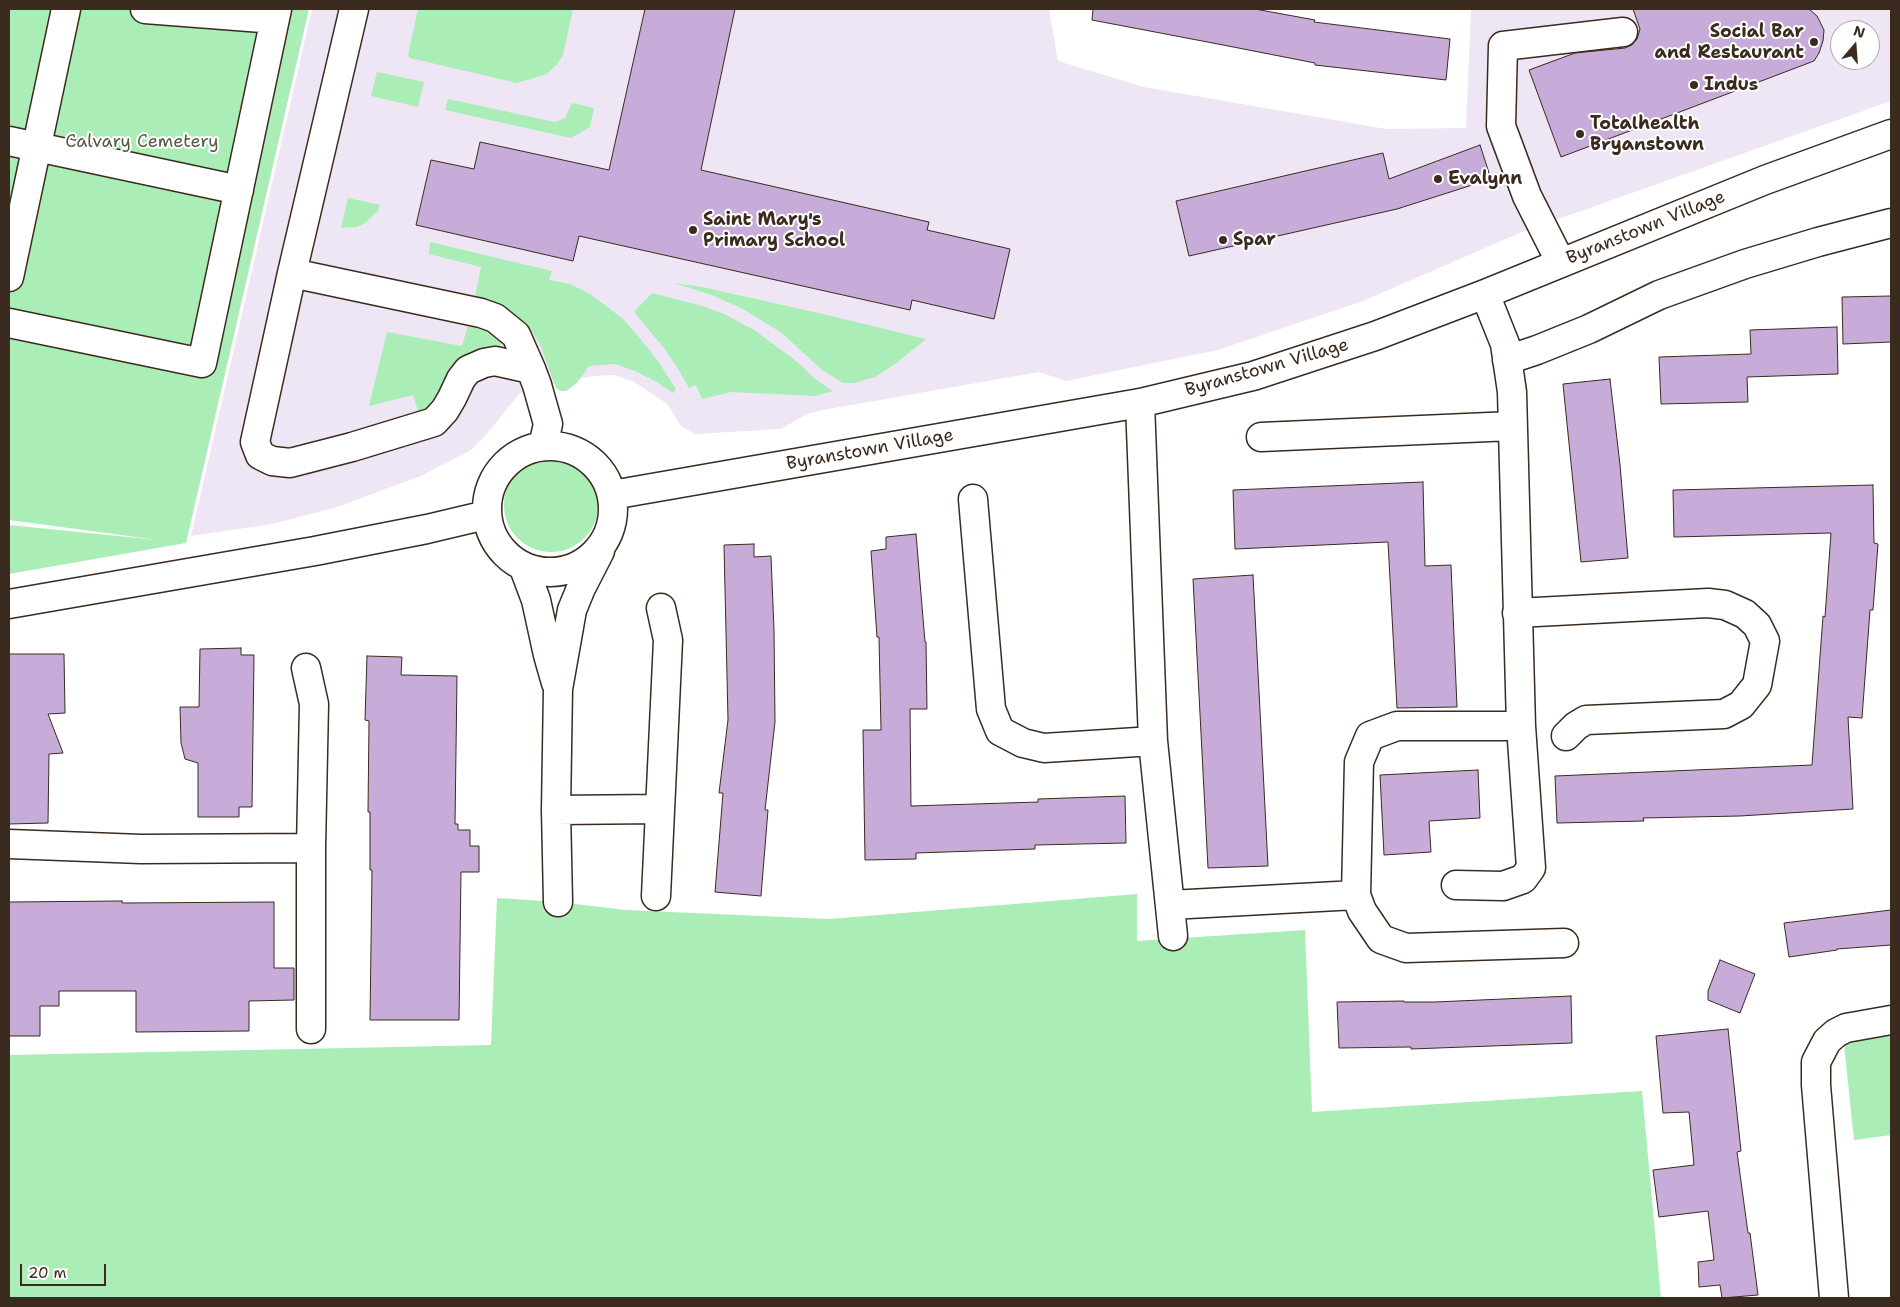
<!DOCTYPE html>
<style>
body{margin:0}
#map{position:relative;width:1900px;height:1307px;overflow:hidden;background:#fff;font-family:"Shantell Sans",sans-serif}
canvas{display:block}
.frame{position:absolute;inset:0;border:10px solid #3b2a1e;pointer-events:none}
.north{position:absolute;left:1830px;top:20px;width:50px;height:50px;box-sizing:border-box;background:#fff;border:1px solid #b1aaa5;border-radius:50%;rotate:18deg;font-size:14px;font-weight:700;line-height:20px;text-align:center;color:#3b2a1e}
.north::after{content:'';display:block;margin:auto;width:18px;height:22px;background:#3b2a1e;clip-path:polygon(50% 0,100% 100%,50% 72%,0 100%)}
.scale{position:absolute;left:20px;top:1264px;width:86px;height:22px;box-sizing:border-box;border:2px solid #3b2a1e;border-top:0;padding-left:6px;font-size:15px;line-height:18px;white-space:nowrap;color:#3b2a1e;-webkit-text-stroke:4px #fff;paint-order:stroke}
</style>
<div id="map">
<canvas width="1900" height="1307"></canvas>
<div class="frame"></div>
<div class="north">N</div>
<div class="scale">20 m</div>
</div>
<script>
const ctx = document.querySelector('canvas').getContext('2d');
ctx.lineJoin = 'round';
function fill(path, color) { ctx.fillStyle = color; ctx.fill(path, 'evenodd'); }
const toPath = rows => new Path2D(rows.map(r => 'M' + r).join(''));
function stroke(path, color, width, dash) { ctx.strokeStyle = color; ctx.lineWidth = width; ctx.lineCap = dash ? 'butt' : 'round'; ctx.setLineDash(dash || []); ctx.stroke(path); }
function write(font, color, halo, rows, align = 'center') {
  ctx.font = font + ' "Shantell Sans",sans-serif'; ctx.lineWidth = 4; ctx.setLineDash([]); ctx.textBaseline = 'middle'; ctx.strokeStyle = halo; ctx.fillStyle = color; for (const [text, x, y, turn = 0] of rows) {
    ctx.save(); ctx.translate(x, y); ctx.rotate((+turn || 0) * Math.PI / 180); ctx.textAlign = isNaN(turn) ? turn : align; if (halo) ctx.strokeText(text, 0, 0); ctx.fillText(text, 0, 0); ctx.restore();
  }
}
const built = toPath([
 [312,9,1049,9,1058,61,1144,87,1386,129,1466,128,1471,9,1891,9,1891,101,1522,232,1363,301,1218,350,1066,381,1039,372,823,410,807,414,781,429,695,434,681,426,667,404,634,382,615,375,593,376,557,383,520,393,485,436,471,450,421,476,334,508,272,524,191,536],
 [1840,30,1870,30,1870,60,1840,60]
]);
const green = toPath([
 [9,9,309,9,186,543,9,574,9,525,158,540,9,520],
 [418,9,573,9,563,55,558,63,547,74,517,83,410,58,408,55],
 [377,72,424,82,418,107,371,96],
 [448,99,555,122,565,118,572,103,594,108,590,127,571,138,445,110],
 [348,198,380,205,378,211,365,223,357,227,341,228],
 [430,242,552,271,549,280,570,284,590,294,622,318,638,336,658,361,676,389,673,393,657,382,635,371,615,364,589,366,577,383,566,391,560,391,556,388,540,344,530,329,506,310,475,297,481,267,429,254],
 [674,283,702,287,823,314,926,339,895,364,875,377,854,383,843,383,822,370,782,333,743,309,712,295],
 [652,293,702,306,724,314,754,330,795,360,815,379,833,391,815,396,731,392,702,399,696,385,689,388,677,367,664,348,634,312],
 [468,326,496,333,501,342,500,348,495,351,477,352,465,356,458,362,437,401,427,410,419,414,413,395,369,406,387,332,462,346],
 '504 505a47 47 0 1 1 94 0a47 47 0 1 1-94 0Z',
 [1137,894,1137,941,1305,930,1312,1112,1642,1091,1661,1298,9,1298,9,1055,491,1045,497,898,558,902,625,910,829,919],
 [1891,1032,1891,1135,1854,1140,1844,1044,1845,1041]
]);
const building = toPath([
 [645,9,735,9,701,170,929,222,927,230,1010,249,994,319,912,300,910,310,579,236,573,261,416,225,431,160,474,169,480,142,609,170,645,9],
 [1093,9,1255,9,1315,20,1314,22,1450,39,1446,80,1315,65,1315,63,1218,44,1092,20,1093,9],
 [1633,9,1809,9,1817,16,1824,30,1823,41,1819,53,1814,61,1561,157,1529,70,1575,53,1625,48,1632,45,1637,39,1640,29,1633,9],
 [1480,145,1491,179,1397,209,1189,256,1176,201,1383,153,1389,179,1480,145],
 [1891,296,1891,342,1843,344,1842,297,1891,296],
 [1837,327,1838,374,1747,377,1748,402,1661,404,1659,357,1751,354,1750,330,1837,327],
 [1610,379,1620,465,1628,558,1581,562,1563,384,1610,379],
 [1423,482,1425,566,1451,565,1457,707,1397,708,1388,542,1235,549,1233,490,1423,482],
 [1873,485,1874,543,1878,544,1873,610,1870,610,1862,718,1848,717,1853,809,1740,816,1643,818,1644,821,1557,823,1555,776,1812,765,1823,616,1825,617,1831,533,1674,537,1673,490,1873,485],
 [916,534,925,642,926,642,927,709,910,709,911,806,1038,802,1038,799,1125,796,1126,843,1035,845,1035,849,916,853,916,859,865,860,863,730,881,730,879,637,877,637,871,551,886,549,886,537,916,534],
 [754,544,754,557,771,556,774,630,775,722,765,810,768,810,761,896,715,892,723,793,719,793,728,720,724,545,754,544],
 [1253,575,1268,866,1208,868,1193,579,1253,575],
 [241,648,241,655,254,655,252,807,239,807,239,817,198,817,198,763,185,759,181,743,180,707,199,707,200,649,241,648],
 [9,654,64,654,65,713,48,714,63,753,49,754,48,823,9,824,9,654],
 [367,656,402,657,401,675,457,676,455,824,458,824,458,830,470,830,470,846,479,846,479,872,461,872,459,1020,370,1020,372,870,370,870,370,812,368,812,369,721,365,720,367,656],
 [1478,770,1480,818,1429,821,1431,852,1384,855,1380,775,1478,770],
 [122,901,122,903,274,902,274,968,294,968,294,1000,249,1001,249,1031,136,1032,136,991,59,991,59,1006,40,1006,40,1036,9,1036,9,902,122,901],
 [1891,910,1891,945,1837,949,1837,950,1789,957,1784,923,1891,910],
 [1720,960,1755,974,1740,1013,1708,1000,1708,991,1720,960],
 [1571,996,1572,1043,1411,1049,1411,1047,1339,1048,1337,1002,1404,1001,1404,1002,1435,1002,1571,996],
 [1728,1029,1741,1151,1737,1152,1748,1233,1750,1233,1758,1295,1722,1298,1720,1285,1699,1287,1698,1262,1714,1260,1708,1211,1659,1217,1653,1170,1694,1165,1689,1112,1663,1113,1656,1036,1728,1029]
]);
const minor = toPath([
 [145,9,275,19],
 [354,9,292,273,481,313,495,318,516,335,531,369],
 [9,141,239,190],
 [1561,263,1527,196,1501,126,1503,46,1623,32],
 [292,273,255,442,260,455,272,461,290,463,352,447,434,422,445,410,452,398,461,379,468,370,484,363,495,361,531,369,537,385,548,424,543,446],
 [9,277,66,9],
 [9,323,202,363,277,9],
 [1507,360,1537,350,1589,329,1659,295,1745,264,1818,242,1891,223],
 [1140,403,1153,741,1173,936],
 [1261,437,1512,426],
 '487 509a63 63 0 1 1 126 0a63 63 0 1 1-126 0Z',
 [612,495,1140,403,1253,376,1375,336,1485,294,1765,180,1891,134],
 [973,499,991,709,1000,731,1023,743,1044,748,1153,741],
 [524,568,536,600,548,655,556,683],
 [9,604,315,551,427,529,486,515],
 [1517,613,1708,603,1725,605,1745,614,1757,625,1765,641,1757,685,1741,705,1724,714,1586,720,1576,726,1566,736],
 [306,668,314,704,311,848,311,1029],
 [1521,726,1397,726,1370,736,1359,762,1356,895,1362,911,1381,939,1406,948,1564,943],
 [556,810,660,809],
 [9,844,141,849,311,848],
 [1456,885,1503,886,1523,879,1531,868,1521,726,1512,392,1505,344,1485,294],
 [656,896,668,640,661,608],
 [558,902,556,810,558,689,572,610,581,588,600,551],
 [1170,905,1356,895],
 [1834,1298,1816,1085,1816,1062,1827,1041,1836,1033,1846,1028,1891,1020]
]);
const markers = [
 [1814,42,5,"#3b2a1e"],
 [1694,85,5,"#3b2a1e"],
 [1580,134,5,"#3b2a1e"],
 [1438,179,5,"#3b2a1e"],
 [693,230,5,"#3b2a1e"],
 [1223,240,5,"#3b2a1e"]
];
const poiNames = [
 ["Social Bar",1804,32,"right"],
 ["and Restaurant",1804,53,"right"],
 ["Indus",1704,85],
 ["Totalhealth",1590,124],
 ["Bryanstown",1590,145],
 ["Evalynn",1448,179],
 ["Saint Mary's",703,220],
 ["Primary School",703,241],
 ["Spar",1233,240]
];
const parkNames = [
 ["Calvary Cemetery",142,142]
];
const streetNames = [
 ["Byranstown Village",1646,228,-22],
 ["Byranstown Village",1267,368,-16],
 ["Byranstown Village",870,450,-10]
];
fill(built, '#eee6f4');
fill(green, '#aaedb7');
fill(building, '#c7acda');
stroke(building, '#3b2a1e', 1);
stroke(minor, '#3b2a1e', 31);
stroke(minor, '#fff', 28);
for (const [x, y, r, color] of markers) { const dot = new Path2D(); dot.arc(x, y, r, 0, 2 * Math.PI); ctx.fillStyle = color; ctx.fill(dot); stroke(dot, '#fff', 2); }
write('bold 18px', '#3b2a1e', '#fff', poiNames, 'left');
write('18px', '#575b44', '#fff', parkNames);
write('18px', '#3b2a1e', '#fff', streetNames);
</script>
